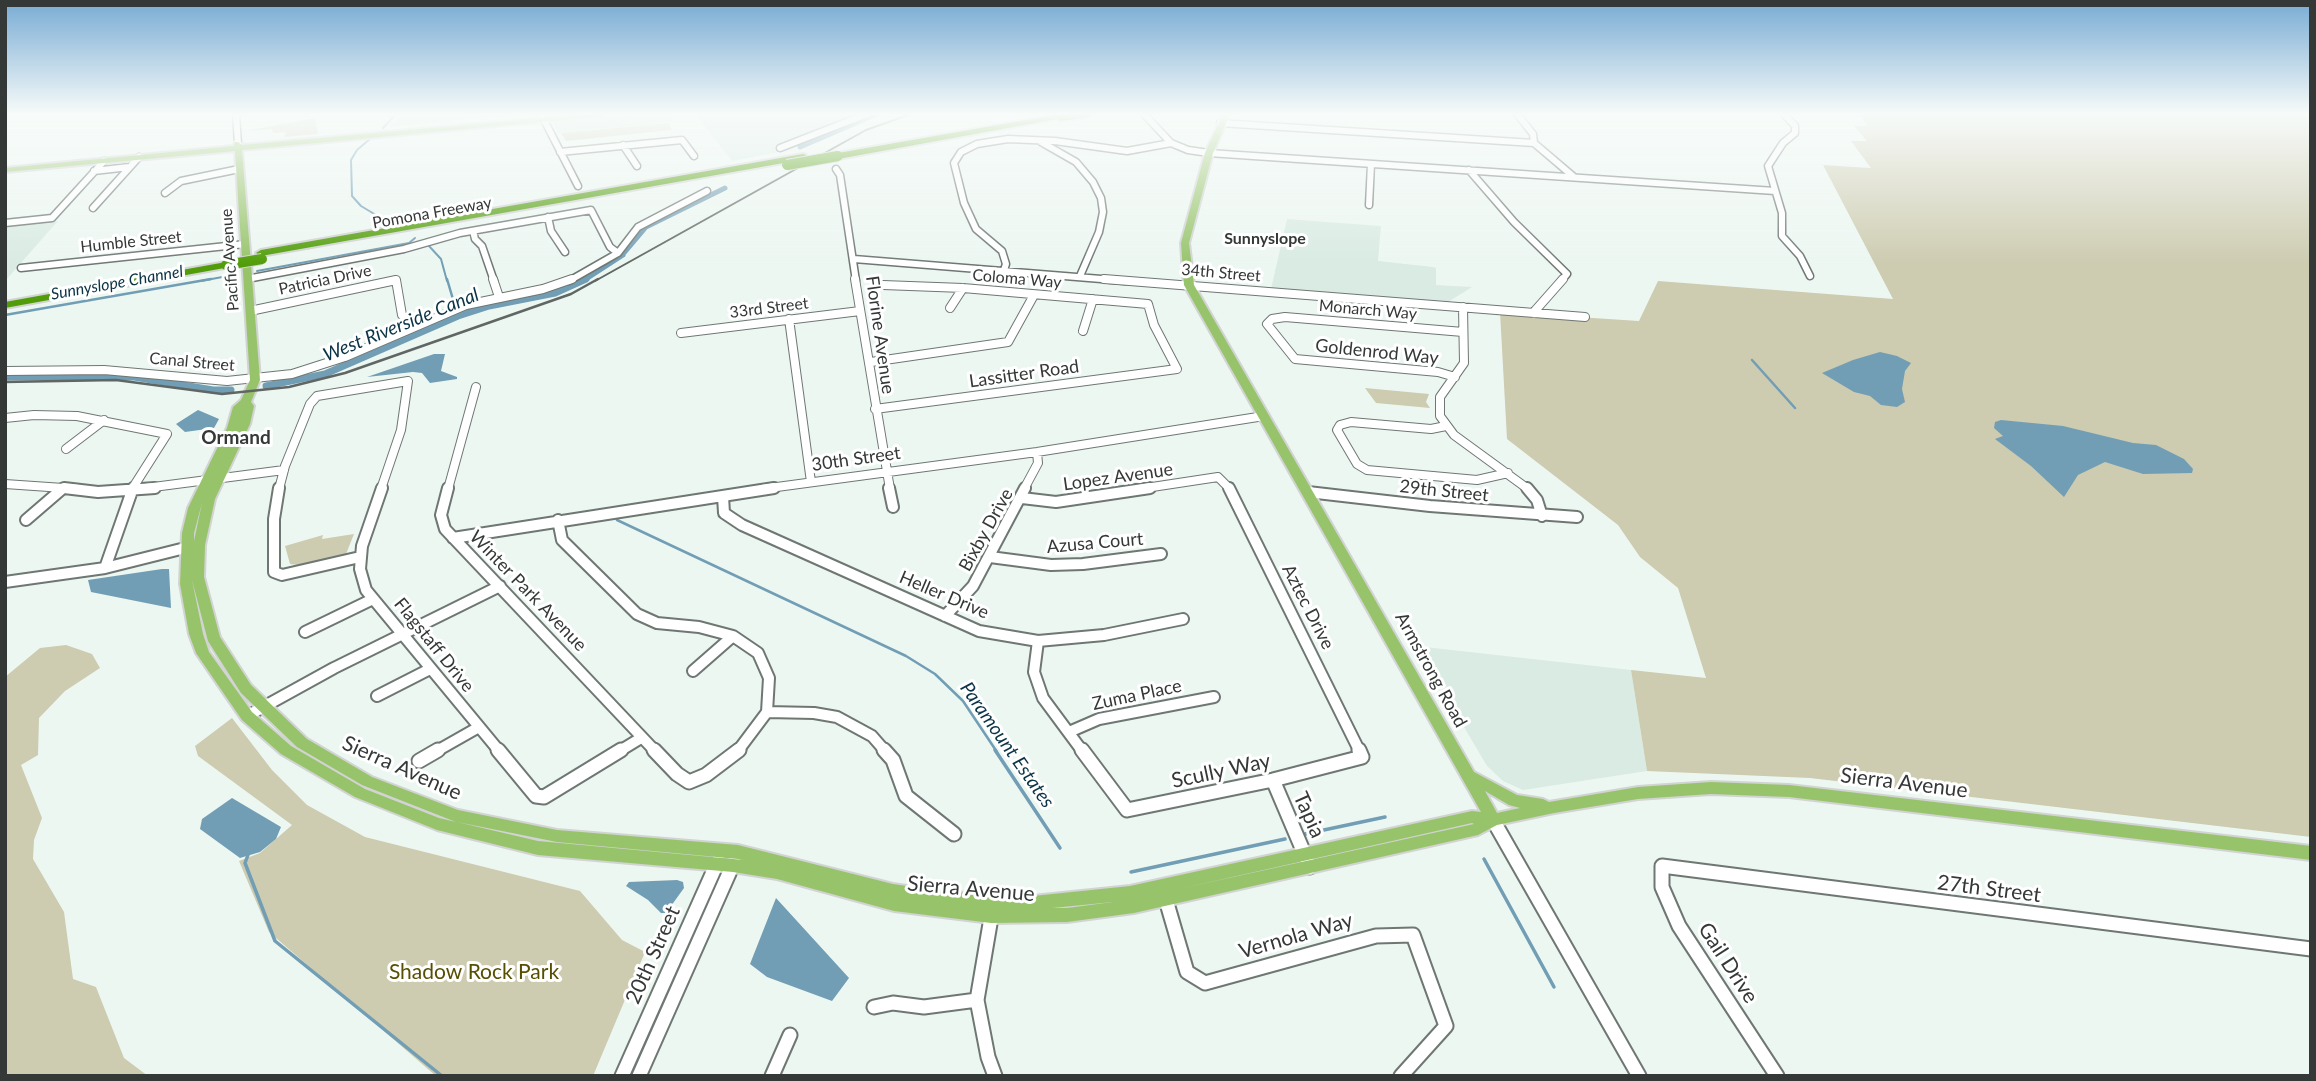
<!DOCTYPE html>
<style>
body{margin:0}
#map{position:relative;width:2316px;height:1081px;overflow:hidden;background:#edf7f2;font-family:Lato,sans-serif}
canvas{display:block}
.frame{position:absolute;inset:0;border:7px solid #343836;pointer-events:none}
</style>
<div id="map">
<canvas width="2316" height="1081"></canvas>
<div class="frame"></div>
</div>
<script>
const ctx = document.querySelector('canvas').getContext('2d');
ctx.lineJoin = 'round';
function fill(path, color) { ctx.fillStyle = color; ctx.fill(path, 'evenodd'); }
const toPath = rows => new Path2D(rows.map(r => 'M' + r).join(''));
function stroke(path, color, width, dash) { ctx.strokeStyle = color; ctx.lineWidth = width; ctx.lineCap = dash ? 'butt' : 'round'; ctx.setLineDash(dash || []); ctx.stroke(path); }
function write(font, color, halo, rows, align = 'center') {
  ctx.font = font + ' Lato,sans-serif'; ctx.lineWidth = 6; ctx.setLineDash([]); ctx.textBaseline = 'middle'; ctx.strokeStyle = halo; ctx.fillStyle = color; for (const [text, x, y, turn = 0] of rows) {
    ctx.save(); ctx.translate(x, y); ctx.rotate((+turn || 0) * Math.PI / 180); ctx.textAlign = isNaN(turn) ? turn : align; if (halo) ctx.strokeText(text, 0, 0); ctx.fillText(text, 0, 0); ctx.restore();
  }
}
const built = toPath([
 [402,114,521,114,390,127],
 [631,114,667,114,674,122,558,133,553,123,559,121],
 [695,114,874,114,790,150,732,161],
 [1287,219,1381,226,1378,261,1433,267,1436,268,1436,285,1472,287,1448,302,1271,289],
 [58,221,5,281,5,227],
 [1416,646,1631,670,1647,771,1523,790,1503,781,1487,766]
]);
const green = toPath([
 [1860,114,2311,114,2311,837,1810,778,1647,771,1631,670,1706,678,1678,588,1640,557,1618,525,1507,439,1500,312,1639,321,1658,281,1893,299,1823,165,1871,168,1851,141,1867,141,1854,126,1867,126],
 [315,118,318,134,284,137,286,132,273,133,272,129,246,131],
 [669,123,672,130,566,141,561,133],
 [1365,388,1429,394,1426,402,1430,408,1376,403],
 [354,534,346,554,298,565,290,564,285,546,323,535,322,539],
 [66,645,92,654,100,668,65,691,39,718,38,755,21,765,42,818,34,840,33,859,64,912,73,979,96,987,124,1058,148,1076,5,1076,5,677,40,648],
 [232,718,272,770,307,805,365,837,580,891,622,940,645,952,593,1076,436,1076,269,932,239,861,260,853,292,825,198,756,195,746]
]);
const water = toPath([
 [1880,352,1897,356,1911,363,1905,371,1902,389,1905,402,1897,407,1881,405,1870,396,1854,392,1822,373,1853,360],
 [434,354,445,354,441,371,457,377,457,379,430,383,422,373,413,372,367,377],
 [198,410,219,419,214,428,185,432,176,424],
 [2001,420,2063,426,2133,443,2156,445,2184,459,2193,469,2192,473,2143,474,2105,462,2078,475,2064,497,2031,466,1995,439,2003,436,1994,428,1995,422],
 [162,569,169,569,171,608,91,592,88,580],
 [232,798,281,827,276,839,260,852,240,858,200,829,202,819],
 [677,880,683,882,684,888,666,913,661,913,648,900,626,886,629,882],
 [776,898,849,978,832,1001,767,977,750,964]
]);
const streamFar2 = toPath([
 [383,128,396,114],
 [371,138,357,150,351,160,352,196,361,206,391,224],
 [429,246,441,259,447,281],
 [257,271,409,243,415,238],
 [201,281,233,275]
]);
const streamFar1 = toPath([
 [447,279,455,306],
 [5,315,211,279],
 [1752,360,1795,408],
 [617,520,906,656,935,674,963,701,997,752]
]);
const stream = toPath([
 [995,750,1060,848],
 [1305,834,1385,817],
 [248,855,245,863,275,941,442,1076],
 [1484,859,1554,987],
 [1131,872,1285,839]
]);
const canalFar1 = toPath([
 [800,147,877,114],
 [624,253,646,227,725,188],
 [583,281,623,255]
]);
const canal = toPath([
 [5,377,134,377,213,390,231,390],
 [266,386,325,374,458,316,489,306,555,293,586,279]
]);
const minorFar3 = toPath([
 [236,114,238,144],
 [541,114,578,186],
 [1144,114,1171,143,1188,150,1209,153,1775,191],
 [1517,114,1533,134,1534,143,1574,177],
 [1784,114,1795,126,1795,133,1783,143,1768,166,1782,213,1782,236,1800,256,1810,276],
 [1220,123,1534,143],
 [1041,142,1076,162,1093,182,1101,198,1103,212,1099,232,1080,276],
 [623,145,637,166],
 [780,148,867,114],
 [560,152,682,140,694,156],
 [836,169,840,175,856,281],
 [1469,170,1514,222,1567,274,1561,281],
 [94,171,129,167],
 [165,193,181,181,239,169],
 [1369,205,1371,164],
 [93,208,139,157],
 [548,217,551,231,565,252],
 [5,223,52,218,104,161],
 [473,231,475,239,482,246,494,281],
 [854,259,1126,281],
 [21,268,245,244],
 [1004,270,1006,264,1002,251,976,229,964,203,954,163,961,152,977,144,1008,139,1055,141,1127,151,1171,143],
 [247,279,404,249,460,233,591,210,610,247,618,253],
 [393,281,396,281],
 [569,281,618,253,638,227,707,191]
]);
const minorFar2 = toPath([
 [493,279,499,297],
 [855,279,890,489],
 [1104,279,1585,317],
 [1463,307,1464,363,1440,397,1440,416,1454,435,1528,489],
 [950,308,963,288],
 [250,311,396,280,402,315,415,326],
 [1533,313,1563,279],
 [789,319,811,482],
 [1083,331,1093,299],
 [681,333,860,311],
 [871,362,1008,342,1034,295],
 [5,371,104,370,227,381,292,374,345,357,466,305,543,289,572,279],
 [1455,377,1438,372,1295,359,1267,324,1272,319,1285,317,1463,332],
 [875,409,1177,369,1154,325,1148,304,963,288,883,285],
 [5,418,34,415,77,416,167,434,132,489],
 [1446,426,1431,429,1351,422,1340,425,1337,430,1357,464,1367,470,1477,480,1508,473],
 [66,449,104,420],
 [5,484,78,489],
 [138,489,284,470],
 [279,489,285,466,310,404,317,396,408,381,401,430,381,489],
 [448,489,476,387],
 [762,489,1037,452,1264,416],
 [1024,489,1038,463,1037,452],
 [1139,489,1218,477,1230,489]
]);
const minorFar1 = toPath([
 [64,488,98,492,155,488],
 [279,488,274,519,274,572,282,575,360,557],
 [382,488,362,546,360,569,366,590,500,752],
 [448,488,441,515,445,529,656,752],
 [889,488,893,507],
 [1229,488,1360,752],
 [1527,488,1537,500,1542,516],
 [1308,492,1430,506,1577,517],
 [723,496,724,513,742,525,979,631,1038,641,1104,635,1183,619],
 [1022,498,1056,502,1150,488],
 [26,520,62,489],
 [558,520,562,540,637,614,657,623,699,627,733,636,758,653,769,678,767,712,737,752],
 [453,538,774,488],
 [990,557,1051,565,1083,564,1161,554],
 [105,568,133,488],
 [5,582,105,568,193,546],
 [945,616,973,586,1025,488],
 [305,632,373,599],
 [1038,641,1034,672,1043,698,1083,752],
 [693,671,733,636],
 [377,696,430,669],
 [767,712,814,713,837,717,872,736,886,752],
 [247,716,334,668,500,586],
 [1069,732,1099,719,1214,697],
 [435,752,479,727],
 [618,752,641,738]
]);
const minor = toPath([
 [498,750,536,796,544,797,621,750],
 [654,750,677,774,689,782,706,775,739,750],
 [884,750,893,760,906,796,954,834],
 [1082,750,1127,810,1273,780,1362,757,1359,750],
 [419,761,438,750],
 [1273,780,1310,867],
 [1493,820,1639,1076],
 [1164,893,1187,972,1205,983,1376,936,1413,935,1446,1026,1401,1076],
 [992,912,977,1000,988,1057,995,1076],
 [874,1007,893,1003,924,1007,977,1000],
 [622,1076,718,861],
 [639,1076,734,862],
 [772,1076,790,1035],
 [1777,1076,1679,926,1662,887,1662,866,2311,949]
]);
const major = toPath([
 [585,114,607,114,603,116,242,150,260,380,251,402,254,406,250,424,215,499,205,545,204,577,220,637,251,685,307,739,372,777,458,810,557,830,738,845,893,884,949,892,1033,896,1130,886,1472,811,1481,812,1184,285,1181,243,1205,153,1223,114,1230,114,1213,153,1189,243,1194,285,1474,772,1517,795,1543,799,1549,802,1638,787,1711,782,1789,785,2311,846,2311,860,1789,797,1711,794,1638,799,1554,813,1497,825,1478,835,1134,913,1067,922,991,923,894,911,777,879,733,872,538,855,437,830,355,797,281,754,242,720,196,653,189,634,180,584,182,533,188,508,227,428,233,407,241,400,250,380,235,151,5,172,5,168,234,146,235,142,238,142,242,145,585,114],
 [202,503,194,541,194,533,202,503],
 [192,580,208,641,241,693,297,747,362,785,456,822,439,818,365,789,291,746,252,712,209,652,203,634,192,580],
 [1485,791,1509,805,1520,808,1497,813,1485,791],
 [457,822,557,842,738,859,744,860,538,841,457,822],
 [1472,823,1474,824,1179,889,1472,823],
 [1113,902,1067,908,1052,908,1113,902]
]);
const highway = toPath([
 [1060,114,1092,114,1088,117,1061,121,1057,119,838,159,834,156,838,153,1060,114],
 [803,154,806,155,806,159,261,256,256,253,261,250,803,154],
 [226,262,231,265,230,267,5,308,5,302,226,262]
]);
const railFar1 = toPath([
 [595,281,866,130,911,114]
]);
const rail = toPath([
 [5,382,116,380,222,394,289,387,345,373,571,294,598,279]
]);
const highwayBridge = toPath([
 [787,165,838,156],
 [226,265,262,259]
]);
const farStreetnames = [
 ["Pomona Freeway",432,213,-10],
 ["Humble Street",131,242,-6],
 ["Pacific Avenue",230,260,-94],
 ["34th Street",1221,273,5],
 ["Coloma Way",1017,279,5],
 ["Patricia Drive",325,280,-12],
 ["33rd Street",769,308,-7],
 ["Monarch Way",1368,310,5],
 ["Canal Street",192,362,5]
];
const farNeighbourhoodnames = [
 ["Sunnyslope",1265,239]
];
const farWaternames = [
 ["Sunnyslope Channel",117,283,-10]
];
const streetNames = [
 ["Florine Avenue",880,335,82],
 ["Goldenrod Way",1377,352,6],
 ["Lassitter Road",1024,374,-8],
 ["30th Street",856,459,-8],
 ["Lopez Avenue",1118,477,-8],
 ["29th Street",1444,491,6],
 ["Bixby Drive",986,530,-61],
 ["Azusa Court",1095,543,-5],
 ["Winter Park Avenue",528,591,46],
 ["Heller Drive",944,595,23],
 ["Aztec Drive",1308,607,63],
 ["Flagstaff Drive",434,645,51],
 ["Armstrong Road",1431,670,61],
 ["Zuma Place",1137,695,-12]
];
const waterNames = [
 ["West Riverside Canal",401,325,-22],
 ["Paramount Estates",1007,745,55]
];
const neighbourhoodNames = [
 ["Ormand",236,438]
];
const nearStreetnames = [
 ["Sierra Avenue",402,768,24],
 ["Scully Way",1221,771,-12],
 ["Sierra Avenue",1904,783,7],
 ["Tapia",1309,815,66],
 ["Sierra Avenue",971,889,5],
 ["27th Street",1989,889,7],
 ["Vernola Way",1296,936,-16],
 ["20th Street",653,955,-66],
 ["Gail Drive",1728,963,57]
];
const nearParknames = [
 ["Shadow Rock Park",474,972]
];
fill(built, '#d9ebe3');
fill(green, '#cdcbb0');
fill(water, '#719eb5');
stroke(streamFar2, '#719eb5', 2);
stroke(streamFar1, '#719eb5', 2.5);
stroke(stream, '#719eb5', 3.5);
stroke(canalFar1, '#719eb5', 5);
stroke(canal, '#719eb5', 7);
stroke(minorFar3, '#6f7773', 9);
stroke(minorFar2, '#6f7773', 10);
stroke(minorFar1, '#6f7773', 14);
stroke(minor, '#6f7773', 17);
stroke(major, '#d2d3d3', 4);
stroke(highway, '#d2d3d3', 4);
stroke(minorFar3, '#fff', 6);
stroke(minorFar2, '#fff', 8);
stroke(minorFar1, '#fff', 10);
stroke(minor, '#fff', 13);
fill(major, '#97c46b');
fill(highway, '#519d09');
stroke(railFar1, '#606663', 2);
stroke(rail, '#606663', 2.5);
stroke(highwayBridge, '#d2d3d3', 12, []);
stroke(highwayBridge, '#519d09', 10);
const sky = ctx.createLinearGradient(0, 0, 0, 265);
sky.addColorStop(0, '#78abd4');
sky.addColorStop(0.43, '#f7fbf9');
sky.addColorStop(1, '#f7fbf900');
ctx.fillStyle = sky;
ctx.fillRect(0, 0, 2316, 265);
write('16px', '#343836', '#fff', farStreetnames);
write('bold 16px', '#343836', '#fff', farNeighbourhoodnames);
write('italic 16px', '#0a3345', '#fff', farWaternames);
write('18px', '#343836', '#fff', streetNames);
write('italic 19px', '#0a3345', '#fff', waterNames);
write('bold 19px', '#343836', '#fff', neighbourhoodNames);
write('21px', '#343836', '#fff', nearStreetnames);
write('21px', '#574f00', '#fff', nearParknames);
</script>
